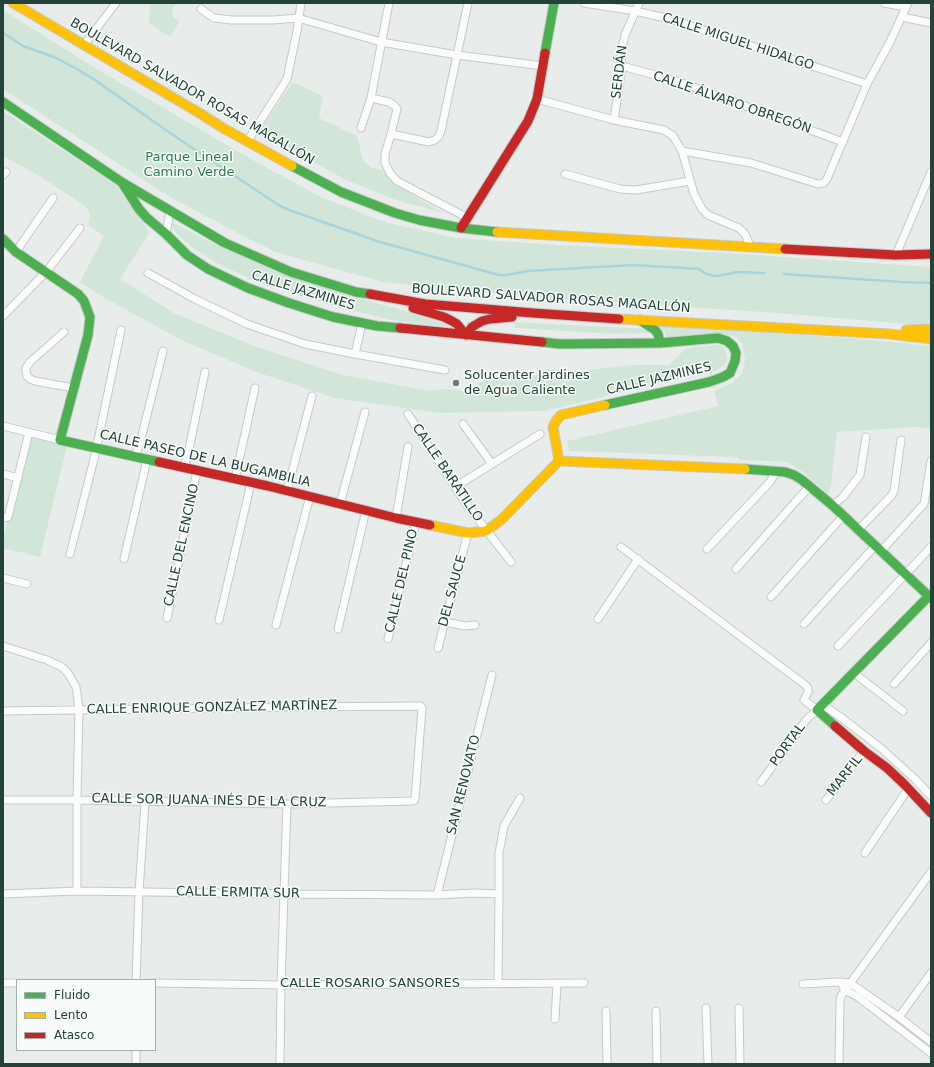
<!DOCTYPE html>
<meta charset="utf-8">
<style>
body{margin:0}
#map{position:relative;width:934px;height:1067px;overflow:hidden;background:#e8edeb;font-family:"DejaVu Sans",sans-serif}
canvas{display:block}
.frame{position:absolute;inset:0;border:4px solid #24423a;pointer-events:none}
.legend{position:absolute;left:16px;top:979px;width:140px;height:72px;box-sizing:border-box;background:#f7fbf9;border:1px solid #a3b1ad;margin:0;padding:5px 7px;list-style:none;font-size:12px;color:#24423a}
.legend li{display:flex;align-items:center;gap:8px;height:20px}
.legend b{width:20px;border:1px solid #a3b1ad}
</style>
<div id="map">
<canvas width="934" height="1067"></canvas>
<div class="frame"></div>
<ul class="legend">
<li><b style="height:5px;background:#4caf50"></b>Fluido</li>
<li><b style="height:5px;background:#ffc107"></b>Lento</li>
<li><b style="height:5px;background:#c62828"></b>Atasco</li>
</ul>
</div>
<script>
const ctx = document.querySelector('canvas').getContext('2d');
ctx.lineJoin = 'round';
function fill(path, color) { ctx.fillStyle = color; ctx.fill(path, 'evenodd'); }
const toPath = rows => new Path2D(rows.map(r => 'M' + r).join(''));
function stroke(path, color, width, dash) { ctx.strokeStyle = color; ctx.lineWidth = width; ctx.lineCap = dash ? 'butt' : 'round'; ctx.setLineDash(dash || []); ctx.stroke(path); }
function write(font, color, halo, rows, align = 'center') {
  ctx.font = font + ' "DejaVu Sans",sans-serif'; ctx.lineWidth = 3; ctx.setLineDash([]); ctx.textBaseline = 'middle'; ctx.strokeStyle = halo; ctx.fillStyle = color; for (const [text, x, y, turn = 0] of rows) {
    ctx.save(); ctx.translate(x, y); ctx.rotate((+turn || 0) * Math.PI / 180); ctx.textAlign = isNaN(turn) ? turn : align; if (halo) ctx.strokeText(text, 0, 0); ctx.fillText(text, 0, 0); ctx.restore();
  }
}
const green = toPath([
 [150,3,179,3,172,8,173,16,179,22,170,37,149,23],
 [3,10,92,66,249,158,321,197,384,222,457,238,556,245,726,253,931,267,931,326,777,313,576,300,458,290,383,282,278,253,247,238,170,197,3,89],
 [293,82,323,96,319,118,357,136,363,160,371,168,383,170,393,183,443,213,396,200,346,180,259,131],
 [3,111,117,186,150,232,120,279,174,313,254,346,343,375,430,391,445,389,467,391,485,380,535,376,546,369,579,371,634,365,669,365,686,348,716,345,720,345,724,348,727,356,727,360,725,365,716,371,668,381,545,411,439,413,335,398,259,373,183,341,103,297,80,282,104,236,88,225,90,213,85,206,36,174,3,156],
 [172,222,204,239,276,272,348,296,399,309,451,326,418,324,392,320,330,305,254,281,217,263,192,247,178,235,173,228],
 [514,322,648,329,650,333,613,334,515,328],
 [658,325,861,339,931,346,931,429,917,427,837,432,831,485,828,494,803,472,788,462,740,460,737,457,569,451,567,441,718,406,714,391,731,384,742,374,745,360,743,346,737,337,724,334,665,338,665,332],
 [29,432,68,442,40,557,3,548,3,540]
]);
const stream = toPath([
 [3,33,23,46,54,57,77,69,98,82,170,133,280,206,289,210,380,242,499,275,507,275,528,271,634,265,699,269,706,274,715,276,723,275,737,272,764,273],
 [784,274,901,282,931,283]
]);
const street = toPath([
 [584,3,635,11,670,19,867,84],
 [884,3,906,7],
 [201,9,214,18,232,20,273,20,298,18,381,42,457,55,543,66],
 [902,17,931,23],
 [84,45,116,3],
 [622,66,677,81,843,142],
 [371,98,389,102,395,106,397,109,391,134,385,154,385,163,390,173,397,181,468,218],
 [537,99,614,120,664,130,673,136,682,151,694,194,702,209,708,215,739,228,745,234,750,246],
 [614,120,622,66,621,52,625,35,639,3],
 [361,128,371,98,389,3],
 [391,134,429,142,435,140,439,136,441,131,468,3],
 [247,142,287,79,297,31,301,3],
 [682,151,751,163,815,183,818,184,824,183,827,179,867,84,890,42,908,3],
 [565,174,620,189,636,190,690,181],
 [3,175,6,172],
 [166,234,170,211],
 [16,252,24,240,53,198],
 [896,255,931,172],
 [148,273,195,299,247,324,305,344,355,354,445,370],
 [3,316,46,272,80,228],
 [64,332,30,362,26,368,26,371,27,376,30,379,35,381,74,388],
 [355,354,362,323],
 [408,414,467,505,511,562],
 [463,424,492,464],
 [3,426,60,440],
 [135,457,140,443,163,351],
 [184,467,188,454,205,372],
 [3,474,18,478],
 [235,479,255,388],
 [455,487,540,434],
 [287,491,312,396],
 [340,504,365,412],
 [832,505,842,498,860,475,866,437],
 [3,518,8,517,29,432],
 [396,518,408,447],
 [858,530,892,495,894,491,901,440],
 [621,547,804,684,808,688,808,692,804,700,817,710,807,719,761,782],
 [707,549,770,482,776,471],
 [881,551,924,504,931,461],
 [70,554,95,455,121,330],
 [124,559,147,460],
 [736,569,797,500,810,486],
 [3,578,27,584],
 [771,597,843,516],
 [167,618,197,471],
 [598,619,638,559],
 [219,620,251,483],
 [445,622,465,626,475,625],
 [804,624,875,546],
 [276,625,310,496],
 [338,629,366,510],
 [388,639,416,522],
 [3,646,47,660,62,667,68,673,76,687,79,709,77,800,77,891],
 [838,646,931,547],
 [438,648,468,533],
 [854,673,903,711],
 [894,684,931,643],
 [823,705,842,718,882,749,915,779,931,796],
 [3,711,290,707,421,706,422,708,415,799,414,801,287,804,77,800,3,800],
 [826,800,864,751],
 [865,853,908,789],
 [3,894,77,891,284,894,437,895,474,893,499,894,498,984],
 [499,894,499,853,504,826,520,798],
 [437,895,492,675],
 [136,980,139,892,145,802],
 [3,983,17,983],
 [155,983,281,985,584,983],
 [803,984,839,982,850,983,899,1017,931,1042],
 [843,987,845,990,858,997,931,1053],
 [706,1008,708,1064],
 [739,1008,740,1064],
 [606,1011,607,1064],
 [656,1011,657,1064],
 [899,1017,931,973],
 [555,1019,557,984],
 [136,1064,136,1050],
 [280,1064,281,985,287,804],
 [839,1064,840,1002,841,996,931,872]
]);
const fast = toPath([
 [545,53,554,3],
 [3,102,123,183,225,243,291,272,356,292,370,294],
 [292,166,341,192,395,213,419,220,461,228,497,232],
 [123,184,139,209,147,218,166,234],
 [166,234,187,255,208,269,248,288,289,303,333,317,377,326,400,328],
 [3,239,16,252,78,294,84,301,90,317,88,335,60,440,159,462],
 [640,320,655,330,658,334,660,343],
 [542,342,560,344,660,343,718,338,727,341,733,346,736,353,735,361,730,373,723,377,709,382,605,405],
 [745,469,785,472,794,475,802,480,832,505,931,598],
 [835,726,817,710,929,596]
]);
const slow = toPath([
 [13,3,201,114,223,128,292,166],
 [497,232,785,249],
 [619,319,890,334,931,339],
 [906,330,931,329],
 [605,405,561,415,556,421,553,427,559,461,745,469],
 [430,525,468,533,486,531,501,520,559,461]
]);
const jam = toPath([
 [461,228,528,121,537,99,545,53],
 [785,249,896,255,931,254],
 [370,294,425,304,533,313,619,319],
 [413,308,444,317,452,321,457,324,466,335,472,327,482,321,490,319,512,317],
 [400,328,542,342],
 [159,462,268,486,396,518,430,525],
 [835,726,864,751,887,768,904,784,931,813]
]);
const markers = [
 [456,383,4,"#697e78"]
];
const streetNames = [
 ["CALLE MIGUEL HIDALGO",738,42,18],
 ["SERDÁN",620,72,-83],
 ["BOULEVARD SALVADOR ROSAS MAGALLÓN",192,92,30],
 ["CALLE ÁLVARO OBREGÓN",732,103,19],
 ["CALLE JAZMINES",303,291,17],
 ["BOULEVARD SALVADOR ROSAS MAGALLÓN",551,299,4],
 ["CALLE JAZMINES",659,379,-13],
 ["CALLE PASEO DE LA BUGAMBILIA",205,459,13],
 ["CALLE BARATILLO",447,473,56],
 ["CALLE DEL ENCINO",182,545,-78],
 ["CALLE DEL PINO",402,581,-77],
 ["DEL SAUCE",453,591,-75],
 ["CALLE ENRIQUE GONZÁLEZ MARTÍNEZ",212,708,-1],
 ["PORTAL",788,745,-54],
 ["MARFIL",845,776,-52],
 ["SAN RENOVATO",464,785,-76],
 ["CALLE SOR JUANA INÉS DE LA CRUZ",209,801,1],
 ["CALLE ERMITA SUR",238,893,1],
 ["CALLE ROSARIO SANSORES",370,984]
];
const parkNames = [
 ["Parque Lineal",189,158],
 ["Camino Verde",189,173]
];
const poiNames = [
 ["Solucenter Jardines",464,376],
 ["de Agua Caliente",464,391]
];
fill(green, '#d1e6d8');
stroke(stream, '#a9d4db', 2.5);
stroke(street, '#c5cac8', 9);
stroke(fast, '#c3cbc8', 11);
stroke(slow, '#c3cbc8', 11);
stroke(jam, '#c3cbc8', 11);
stroke(street, '#fcfcfc', 7);
stroke(fast, '#4caf50', 9);
stroke(slow, '#ffc107', 9);
stroke(jam, '#c62828', 9);
for (const [x, y, r, color] of markers) { const dot = new Path2D(); dot.arc(x, y, r, 0, 2 * Math.PI); ctx.fillStyle = color; ctx.fill(dot); stroke(dot, '#f7fbf9', 1.5); }
write('13px', '#24423a', '#f7fbf9', streetNames);
write('13px', '#2d7a4b', '#f7fbf9', parkNames);
write('13px', '#24423a', '#f7fbf9', poiNames, 'left');
</script>
